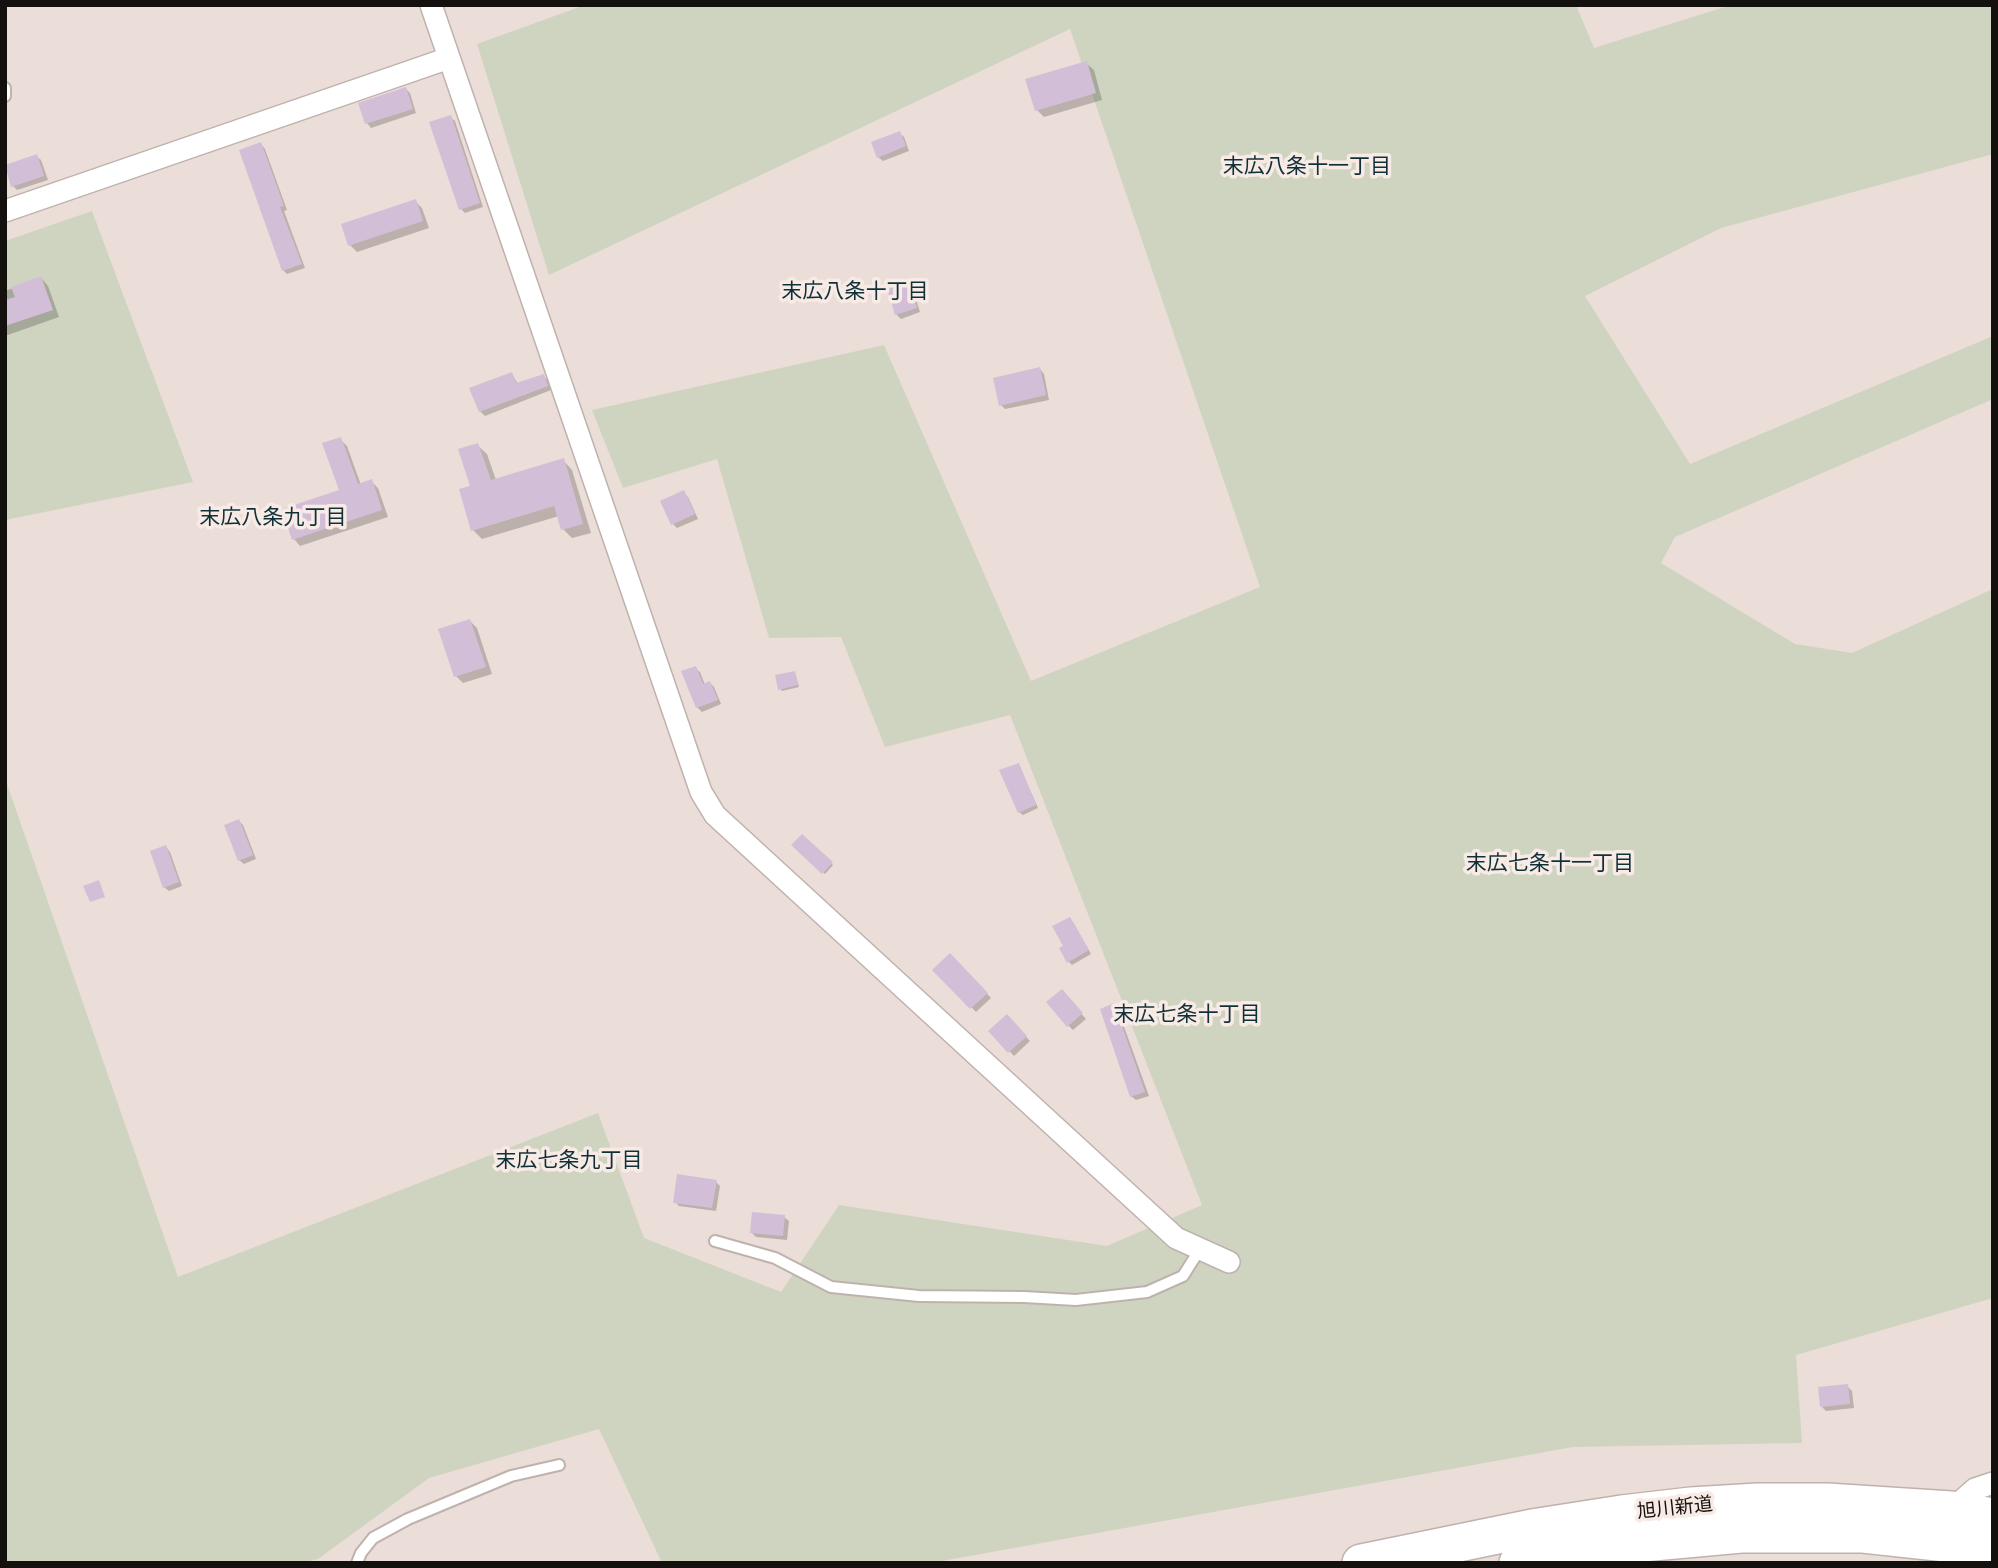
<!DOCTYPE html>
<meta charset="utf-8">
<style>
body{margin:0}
#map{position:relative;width:1998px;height:1568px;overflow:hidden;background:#ebddd8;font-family:Mulish,sans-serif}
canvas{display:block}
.frame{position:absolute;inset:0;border:7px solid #14100e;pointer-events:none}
</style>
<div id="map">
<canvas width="1998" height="1568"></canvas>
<div class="frame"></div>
</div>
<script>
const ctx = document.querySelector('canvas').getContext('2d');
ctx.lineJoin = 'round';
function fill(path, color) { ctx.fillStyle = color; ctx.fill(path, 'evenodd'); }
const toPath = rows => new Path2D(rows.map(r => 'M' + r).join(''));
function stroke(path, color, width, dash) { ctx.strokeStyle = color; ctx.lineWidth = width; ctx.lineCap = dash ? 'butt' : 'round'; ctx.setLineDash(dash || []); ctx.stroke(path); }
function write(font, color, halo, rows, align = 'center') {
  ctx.font = font + ' Mulish,"Noto Sans JP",sans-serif'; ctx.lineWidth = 7; ctx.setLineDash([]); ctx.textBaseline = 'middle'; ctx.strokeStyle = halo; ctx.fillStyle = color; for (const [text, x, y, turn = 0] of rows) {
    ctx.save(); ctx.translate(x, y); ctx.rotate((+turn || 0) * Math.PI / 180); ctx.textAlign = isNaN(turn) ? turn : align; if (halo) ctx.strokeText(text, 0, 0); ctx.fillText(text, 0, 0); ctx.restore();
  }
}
const green = toPath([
 [585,5,1576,5,1594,48,1731,5,1993,5,1993,154,1721,228,1585,296,1690,464,1993,336,1993,399,1675,537,1661,563,1795,644,1852,653,1993,589,1993,1298,1796,1355,1802,1443,1573,1447,931,1563,662,1563,599,1429,429,1478,318,1559,300,1563,5,1563,5,778,178,1277,598,1113,644,1238,781,1292,839,1205,1107,1246,1202,1205,1010,715,885,747,841,637,769,638,717,459,623,488,592,410,884,345,1031,681,1260,587,1070,29,549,275,477,44],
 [92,211,193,482,5,520,5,241]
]);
const shadow = toPath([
 [1086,63,1094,70,1102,100,1044,117,1037,110],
 [406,89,410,93,416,113,371,128,367,123,360,104],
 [450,117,455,121,483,207,465,213,461,209],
 [899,133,904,137,909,151,883,161,878,157],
 [261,144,265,149,287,210,284,211,305,268,287,274,283,270],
 [36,156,41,160,48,180,17,190,13,186],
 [415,201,422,208,429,228,357,252,350,245],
 [41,278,48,286,59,317,5,336,5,291],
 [908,283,912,287,920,312,901,319,896,314],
 [1040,369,1044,374,1049,400,1005,409,1001,405],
 [512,374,518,384,543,376,548,380,551,390,485,416,480,411],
 [340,439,347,446,361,485,371,481,378,488,388,517,300,546,294,539,341,491],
 [477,445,487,454,496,480,563,460,572,470,591,533,572,538,563,529,559,516,482,539,473,530],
 [683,492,688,497,698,519,677,528,673,524],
 [470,621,477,628,492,674,463,683,456,676],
 [695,668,700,672,705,685,710,683,714,687,721,704,702,712,697,707],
 [795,673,799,687,782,691,780,689],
 [1019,765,1038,808,1023,815,1019,812],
 [239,821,243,825,256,859,244,864,239,860],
 [802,836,833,865,825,874,793,845],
 [166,847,170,852,182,886,169,891,164,887],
 [1073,922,1091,954,1072,965,1068,961,1065,946],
 [950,955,991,998,976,1012,935,970],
 [1066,996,1086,1019,1073,1030,1068,1025],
 [1114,1005,1118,1010,1149,1096,1136,1100,1131,1096],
 [1007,1017,1030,1041,1014,1056,991,1031],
 [716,1182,720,1186,716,1211,679,1206,675,1202],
 [784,1217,789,1221,787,1240,756,1237,752,1233],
 [1847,1386,1852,1391,1854,1408,1826,1411,1822,1407]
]);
const building = toPath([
 [1087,61,1096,93,1035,111,1025,79],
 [406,87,413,109,365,124,358,103],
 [451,115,480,203,459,210,429,122],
 [900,131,906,146,877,158,871,142],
 [261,142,284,206,280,207,302,264,282,271,239,150],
 [37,154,44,176,11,187,5,165],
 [416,199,423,221,348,246,341,224],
 [41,276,53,310,5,326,5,300,15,297,11,287],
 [909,281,917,308,895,315,887,288],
 [1040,367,1046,395,999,406,993,378],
 [512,372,516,383,544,374,548,386,479,412,469,388],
 [341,437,358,484,372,479,382,510,292,540,282,509,339,490,322,443],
 [478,443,491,480,564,458,583,524,561,530,554,506,471,531,459,489,470,486,458,449],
 [684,490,695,514,671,525,660,501],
 [470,619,486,667,454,677,438,629],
 [696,666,703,684,710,681,718,700,696,708,681,671],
 [795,671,798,685,778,690,775,675],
 [1019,763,1036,805,1018,813,999,770],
 [239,819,253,855,238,861,224,825],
 [802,834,833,862,822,874,791,845],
 [166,845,179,882,163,888,150,851],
 [99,880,105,897,90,902,83,886],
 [1070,917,1089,950,1067,963,1059,948,1063,946,1052,926],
 [950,953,988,993,970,1009,932,970],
 [1062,989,1083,1013,1067,1027,1046,1002],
 [1114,1003,1145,1092,1130,1097,1100,1009],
 [1007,1014,1027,1036,1008,1053,988,1031],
 [677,1174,717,1180,712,1208,673,1203],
 [752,1212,785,1215,783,1236,750,1233],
 [1848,1384,1850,1404,1820,1407,1818,1387]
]);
const service = toPath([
 [5,88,5,96],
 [715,1241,775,1258,831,1287,919,1296,1024,1297,1076,1300,1147,1292,1183,1276,1200,1249],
 [357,1563,361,1553,373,1538,408,1519,511,1476,559,1465]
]);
const minor = toPath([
 [431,5,701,792,715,815,1176,1238,1229,1262],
 [5,211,449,58],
 [1951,1510,1975,1489,1993,1483]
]);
const trunk = toPath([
 [1361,1563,1532,1528,1622,1514,1691,1506,1758,1502,1827,1502,1951,1510,1993,1517],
 [1518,1563,1631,1544,1741,1534,1863,1534,1993,1548]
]);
const streetNames = [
 ["旭川新道",1675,1508,-6]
];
const neighbourhoodNames = [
 ["末広八条十一丁目",1307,167],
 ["末広八条十丁目",855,292],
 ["末広八条九丁目",273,518],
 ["末広七条十一丁目",1550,864],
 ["末広七条十丁目",1187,1015],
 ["末広七条九丁目",569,1161]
];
fill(green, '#cfd4c0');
fill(shadow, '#0003');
fill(building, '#d3bed7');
stroke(service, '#bfb2ad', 14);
stroke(minor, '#bfb2ad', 24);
stroke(trunk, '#bfb2ad', 40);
stroke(service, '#fff', 10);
stroke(minor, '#fff', 21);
stroke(trunk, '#fff', 37);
write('19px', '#14100e', '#f8eae5', streetNames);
write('21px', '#103038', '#f8eae5', neighbourhoodNames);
</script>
